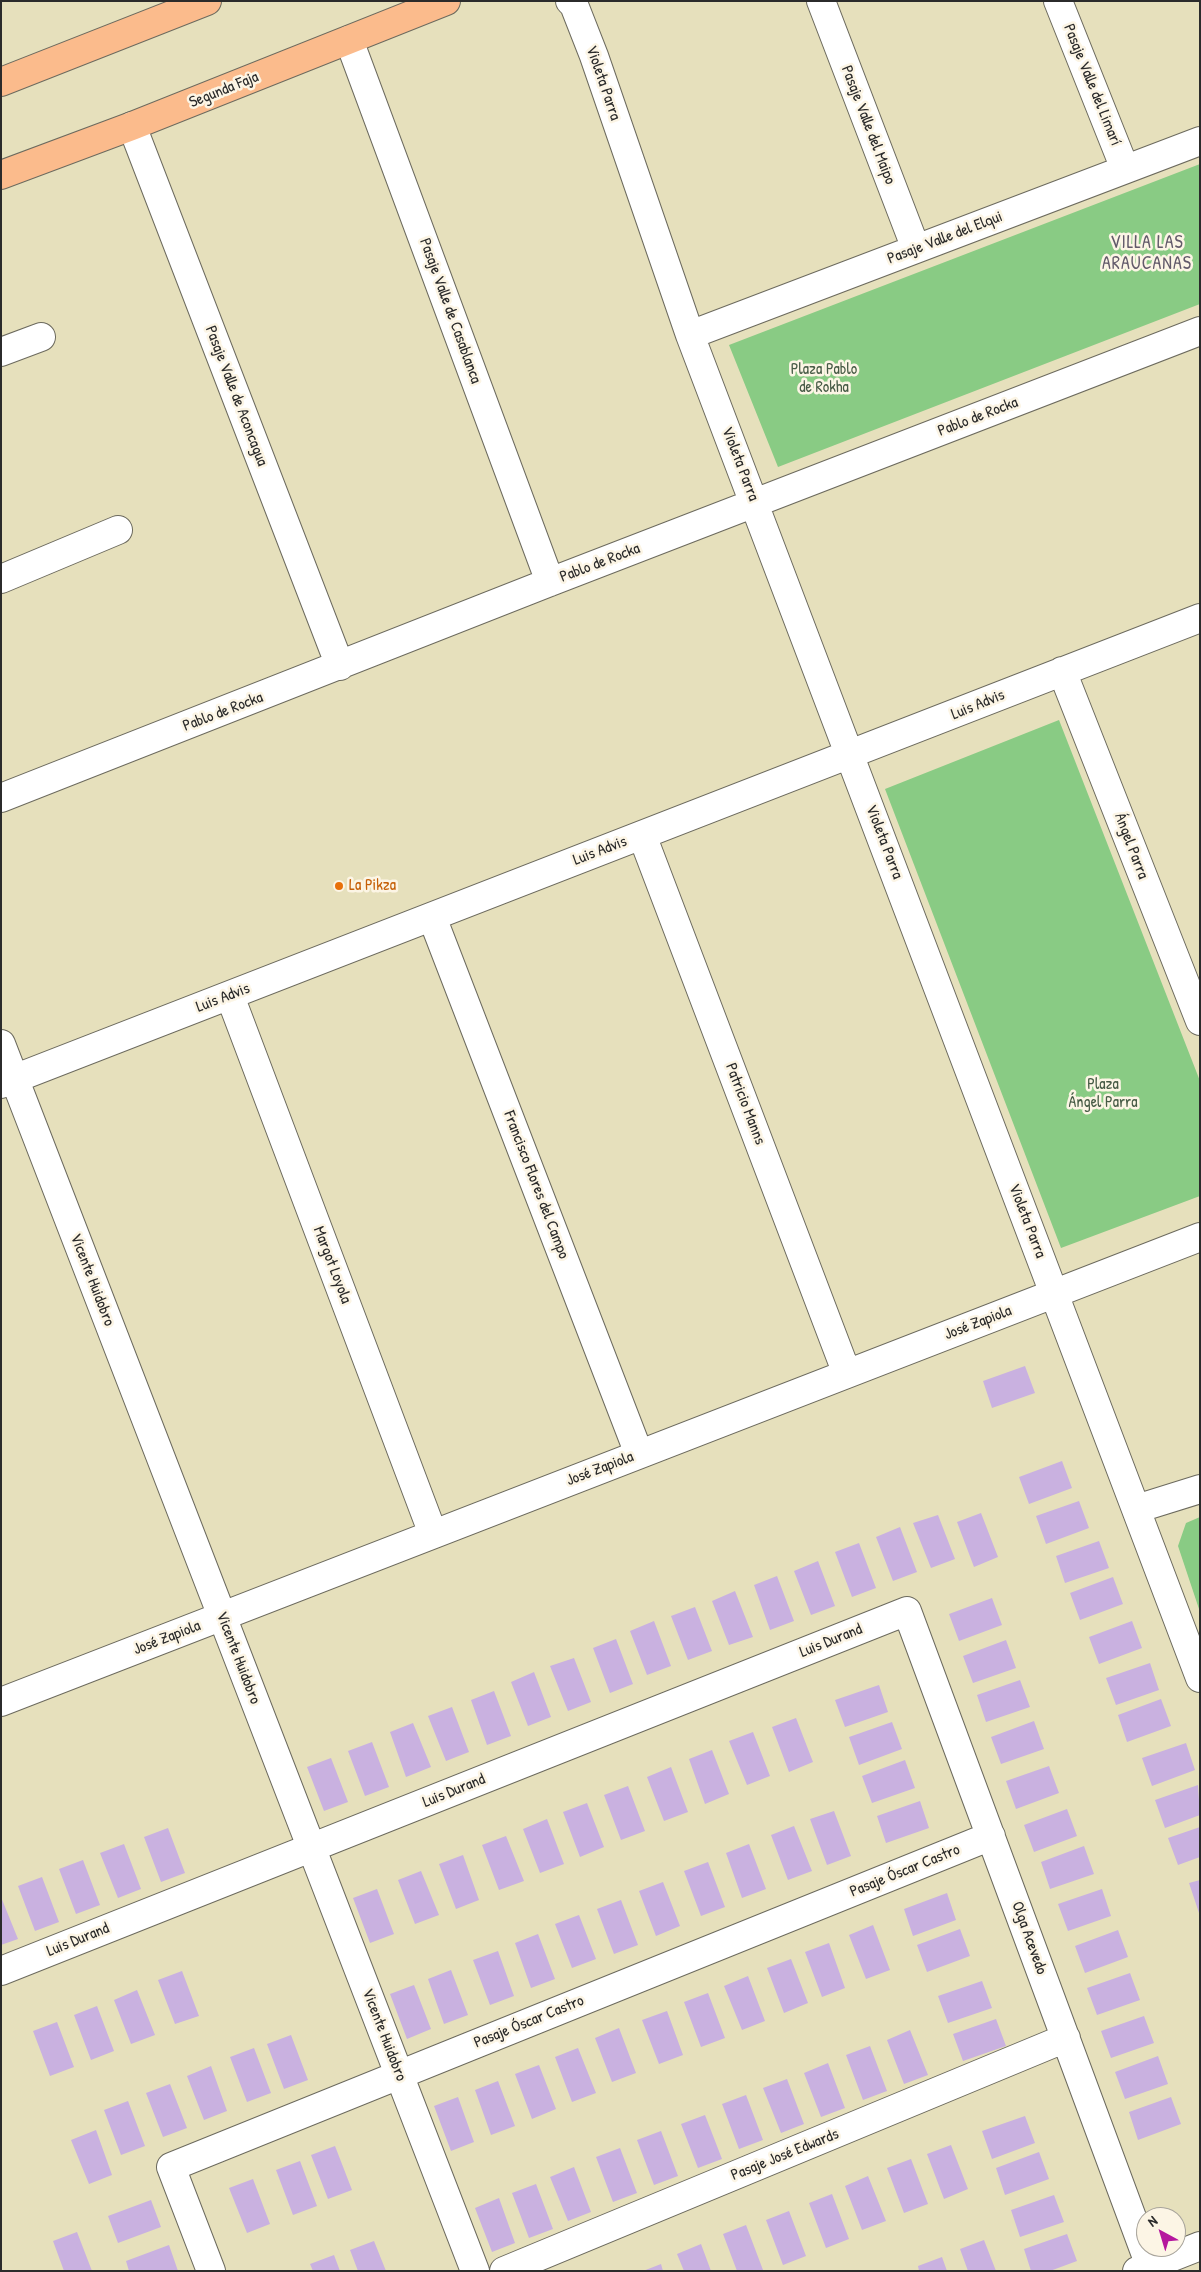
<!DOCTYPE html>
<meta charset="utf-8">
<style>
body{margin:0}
#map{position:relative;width:1201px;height:2272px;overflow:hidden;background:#e6e0bc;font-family:"Patrick Hand",sans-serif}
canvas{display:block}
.frame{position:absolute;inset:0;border:2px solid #2b2b2b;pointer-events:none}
.north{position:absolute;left:1136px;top:2207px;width:50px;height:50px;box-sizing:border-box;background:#fcf5e5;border:1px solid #a8a49b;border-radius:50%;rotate:321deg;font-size:14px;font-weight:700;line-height:20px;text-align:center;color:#2b2b2b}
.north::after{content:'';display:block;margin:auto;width:18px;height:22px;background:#b5179e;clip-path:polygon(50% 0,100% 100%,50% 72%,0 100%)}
</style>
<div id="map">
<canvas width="1201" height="2272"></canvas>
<div class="frame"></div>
<div class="north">N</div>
</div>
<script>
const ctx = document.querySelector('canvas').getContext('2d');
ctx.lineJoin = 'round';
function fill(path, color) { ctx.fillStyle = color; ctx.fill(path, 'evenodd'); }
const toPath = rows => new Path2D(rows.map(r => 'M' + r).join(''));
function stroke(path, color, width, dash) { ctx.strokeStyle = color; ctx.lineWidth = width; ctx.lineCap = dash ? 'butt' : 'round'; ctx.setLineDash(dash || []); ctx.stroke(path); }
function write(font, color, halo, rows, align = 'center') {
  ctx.font = font + ' "Patrick Hand",sans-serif'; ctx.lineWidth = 5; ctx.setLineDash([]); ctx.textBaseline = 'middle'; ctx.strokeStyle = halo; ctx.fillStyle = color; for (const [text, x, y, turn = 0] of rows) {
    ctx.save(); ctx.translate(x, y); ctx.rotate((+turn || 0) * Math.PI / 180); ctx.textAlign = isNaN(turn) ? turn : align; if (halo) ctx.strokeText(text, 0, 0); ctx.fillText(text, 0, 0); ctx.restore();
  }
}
const green = toPath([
 [1200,164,1200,304,778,467,729,345],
 [1059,720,1200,1081,1200,1196,1061,1248,885,789],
 [1200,1517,1200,1612,1178,1546,1186,1523]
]);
const building = toPath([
 [1025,1366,1035,1393,992,1408,983,1381],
 [1062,1461,1072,1488,1029,1504,1019,1477],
 [1079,1501,1089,1528,1046,1544,1036,1516],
 [981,1513,998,1557,974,1567,957,1522],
 [938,1515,955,1559,931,1568,913,1523],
 [900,1527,917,1572,893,1581,876,1537],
 [1099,1541,1109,1568,1065,1583,1056,1556],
 [859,1543,876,1588,852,1597,835,1552],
 [818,1561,835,1606,811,1615,794,1571],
 [777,1576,794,1621,770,1630,754,1585],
 [1113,1577,1123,1604,1080,1620,1070,1593],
 [735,1591,753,1637,729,1645,712,1601],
 [992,1598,1002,1625,959,1641,949,1614],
 [695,1607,712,1651,688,1660,671,1616],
 [654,1621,671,1666,647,1675,630,1631],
 [1132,1621,1142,1648,1099,1664,1089,1637],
 [616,1639,633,1684,610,1693,593,1648],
 [1006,1640,1016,1668,973,1683,963,1656],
 [574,1658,591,1702,568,1711,550,1666],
 [1150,1663,1159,1690,1116,1705,1106,1678],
 [534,1672,551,1717,528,1726,511,1682],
 [1020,1680,1030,1707,986,1722,977,1695],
 [879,1685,888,1712,845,1727,835,1700],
 [494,1691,511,1736,487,1745,471,1700],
 [1161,1699,1171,1726,1127,1742,1118,1715],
 [452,1707,469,1752,446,1761,428,1716],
 [796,1718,813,1762,789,1772,772,1727],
 [1034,1721,1044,1749,1001,1764,991,1737],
 [892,1722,902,1749,859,1765,849,1737],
 [413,1723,431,1767,406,1777,390,1732],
 [753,1732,770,1776,747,1785,729,1741],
 [372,1742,389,1787,365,1796,348,1751],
 [1186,1743,1195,1770,1152,1786,1142,1758],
 [712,1750,729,1794,705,1804,689,1759],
 [331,1758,348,1802,324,1811,307,1767],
 [905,1760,915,1788,872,1803,862,1776],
 [1049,1766,1059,1793,1016,1809,1006,1781],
 [671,1767,688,1812,664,1821,647,1777],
 [1198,1785,1200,1815,1165,1828,1155,1800],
 [628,1786,645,1831,621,1840,604,1795],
 [920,1801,929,1828,886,1843,877,1816],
 [587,1803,604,1847,580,1857,563,1812],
 [1067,1809,1077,1836,1034,1852,1024,1825],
 [834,1811,851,1856,827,1865,810,1819],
 [547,1819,564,1864,540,1873,523,1829],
 [794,1826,812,1871,788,1880,771,1835],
 [1200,1827,1200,1857,1178,1865,1168,1838],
 [168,1828,185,1873,161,1882,144,1837],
 [506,1836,524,1881,499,1890,482,1845],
 [124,1844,141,1889,118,1898,100,1853],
 [749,1844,766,1889,742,1898,726,1853],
 [1084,1846,1094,1874,1050,1889,1041,1862],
 [463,1855,479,1900,456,1909,439,1864],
 [83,1860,100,1905,76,1914,59,1869],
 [708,1862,725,1907,701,1916,684,1871],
 [421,1871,439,1915,415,1924,398,1880],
 [42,1877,59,1922,35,1931,18,1886],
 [1200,1880,1200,1913,1199,1913,1189,1883],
 [663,1882,680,1926,656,1936,639,1891],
 [377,1889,394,1934,370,1943,353,1898],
 [1102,1889,1111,1916,1068,1931,1058,1904],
 [947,1893,956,1920,913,1936,904,1909],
 [1,1897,18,1939,1,1945],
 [621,1900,638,1945,614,1954,597,1909],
 [579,1915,596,1959,572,1968,555,1924],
 [873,1925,890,1970,866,1979,849,1935],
 [960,1929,970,1956,927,1972,917,1945],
 [1118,1930,1128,1957,1085,1973,1075,1946],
 [538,1934,555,1979,531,1988,515,1943],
 [829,1943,845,1988,822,1997,805,1952],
 [498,1951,514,1996,490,2005,473,1960],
 [791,1959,808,2003,784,2013,767,1968],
 [451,1970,468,2015,444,2024,428,1979],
 [182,1971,199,2016,175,2024,158,1980],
 [1130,1973,1140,2000,1097,2015,1087,1988],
 [748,1976,765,2021,742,2030,724,1986],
 [982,1981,992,2008,948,2023,938,1996],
 [414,1985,431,2029,407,2039,390,1994],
 [137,1990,155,2035,131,2044,114,2000],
 [708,1993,725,2038,701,2047,684,2002],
 [97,2006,114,2051,91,2060,74,2015],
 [667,2011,683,2055,659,2064,642,2020],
 [1144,2016,1154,2043,1111,2058,1101,2031],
 [996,2019,1006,2046,963,2061,953,2034],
 [57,2022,74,2067,50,2076,33,2031],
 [619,2028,636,2073,612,2082,595,2038],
 [910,2030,928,2075,904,2084,887,2040],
 [291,2035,308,2080,284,2089,267,2044],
 [870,2046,887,2091,863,2100,846,2055],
 [254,2048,271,2093,247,2102,230,2057],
 [578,2048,596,2093,572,2102,555,2057],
 [1158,2056,1168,2084,1125,2099,1115,2072],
 [828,2063,845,2108,821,2117,804,2073],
 [539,2065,556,2109,532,2119,515,2074],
 [211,2066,227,2111,204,2120,187,2076],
 [787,2079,804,2124,781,2133,763,2088],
 [498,2081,515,2126,491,2135,475,2090],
 [170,2084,187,2128,163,2137,146,2093],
 [746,2095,763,2140,739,2149,722,2104],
 [458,2097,474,2142,451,2151,434,2106],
 [1171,2097,1181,2124,1138,2140,1129,2112],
 [128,2101,145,2146,121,2155,104,2110],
 [705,2115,722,2159,698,2168,681,2124],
 [1025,2116,1035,2143,992,2159,982,2131],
 [96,2130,112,2175,89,2184,71,2140],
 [661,2131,678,2176,654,2185,637,2140],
 [951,2145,968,2189,944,2199,927,2154],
 [335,2146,352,2190,328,2199,311,2155],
 [620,2148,637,2193,613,2202,596,2157],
 [1039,2152,1049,2179,1005,2195,996,2168],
 [911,2159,928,2204,904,2213,887,2168],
 [300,2161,317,2206,293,2215,276,2170],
 [574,2167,591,2212,568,2221,550,2177],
 [868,2176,886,2221,862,2230,845,2186],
 [253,2179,270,2224,247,2233,229,2188],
 [536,2184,553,2229,529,2238,512,2193],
 [832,2194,849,2239,826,2248,809,2203],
 [1054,2195,1064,2222,1020,2237,1011,2210],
 [499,2198,515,2243,492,2252,475,2208],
 [151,2200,161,2227,118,2243,108,2216],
 [789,2211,806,2256,783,2265,766,2220],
 [746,2225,763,2270,761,2271,737,2271,723,2234],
 [77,2232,92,2271,64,2271,53,2241],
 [1067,2234,1077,2261,1050,2271,1031,2271,1024,2249],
 [984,2240,996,2271,968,2271,960,2249],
 [374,2241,386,2271,358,2271,350,2250],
 [701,2244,711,2271,684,2271,677,2254],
 [169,2245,178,2271,129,2271,126,2261],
 [334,2255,340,2271,313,2271,310,2264],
 [942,2257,947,2271,919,2271,918,2266],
 [661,2264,663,2271,643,2271]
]);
const minor = toPath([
 [570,1,574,5,594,56,690,335,1200,1678],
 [821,1,916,249],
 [1058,1,1125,169],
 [349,40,550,582],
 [132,126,340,666],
 [690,335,1200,141],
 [1,352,41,337],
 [1,579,118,530],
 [1062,671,1200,1021],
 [1,798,550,582,1200,331],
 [642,835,847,1374],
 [432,917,639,1454],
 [230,996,433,1534],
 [1,1044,475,2271],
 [1,1084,1200,618],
 [1136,1509,1200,1489],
 [1,1702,1200,1237],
 [1,1971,907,1611,1150,2266],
 [211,2271,171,2167,991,1836],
 [504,2271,1066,2038],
 [1137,2271,1200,2246]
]);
const major = toPath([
 [1,82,207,1],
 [1,175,132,126,446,1]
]);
const markers = [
 [339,886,5,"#e8710a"]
];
const streetNames = [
 ["Violeta Parra",603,83,71],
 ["Pasaje Valle del Limarí",1092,85,68],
 ["Segunda Faja",224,90,-22],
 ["Pasaje Valle del Maipo",868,125,69],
 ["Pasaje Valle del Elqui",945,238,-21],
 ["Pasaje Valle de Casablanca",450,311,70],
 ["Pasaje Valle de Aconcagua",236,396,69],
 ["Pablo de Rocka",978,417,-21],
 ["Violeta Parra",740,464,69],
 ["Pablo de Rocka",600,563,-21],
 ["Luis Advis",978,705,-22],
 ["Pablo de Rocka",223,712,-21],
 ["Violeta Parra",884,842,69],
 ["Ángel Parra",1131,846,69],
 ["Luis Advis",600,851,-21],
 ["Luis Advis",223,998,-21],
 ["Patricio Manns",745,1104,69],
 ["Francisco Flores del Campo",536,1185,69],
 ["Violeta Parra",1027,1221,69],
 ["Margot Loyola",332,1265,69],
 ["Vicente Huidobro",92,1280,69],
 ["José Zapiola",978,1323,-21],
 ["José Zapiola",600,1469,-21],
 ["José Zapiola",167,1638,-21],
 ["Luis Durand",831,1641,-22],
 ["Vicente Huidobro",238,1658,69],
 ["Luis Durand",454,1791,-22],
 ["Pasaje Óscar Castro",905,1871,-22],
 ["Olga Acevedo",1029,1938,70],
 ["Luis Durand",78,1940,-22],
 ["Pasaje Óscar Castro",529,2022,-22],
 ["Vicente Huidobro",384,2035,69],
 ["Pasaje José Edwards",785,2155,-22]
];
const parkNames = [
 ["Plaza Pablo",824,370],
 ["de Rokha",824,388],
 ["Plaza",1103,1085],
 ["Ángel Parra",1103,1103]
];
const foodNames = [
 ["La Pikza",349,886]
];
const neighbourhoodNames = [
 ["VILLA LAS",1147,243],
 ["ARAUCANAS",1147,264]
];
fill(green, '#89cb84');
fill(building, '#c9b1e0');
stroke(minor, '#6c6a5e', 30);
stroke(major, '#6c6a5e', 30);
stroke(minor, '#fff', 28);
stroke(major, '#fbbb8c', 28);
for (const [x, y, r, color] of markers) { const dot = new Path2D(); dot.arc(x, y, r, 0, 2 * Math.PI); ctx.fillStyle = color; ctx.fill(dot); stroke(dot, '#fcf5e5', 2); }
write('16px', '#2b2b2b', '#fcf5e5', streetNames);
write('16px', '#475b46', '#fcf5e5', parkNames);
write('16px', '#c56008', '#fcf5e5', foodNames, 'left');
ctx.letterSpacing = '1px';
write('18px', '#625a6a', '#fcf5e5', neighbourhoodNames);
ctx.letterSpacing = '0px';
</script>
